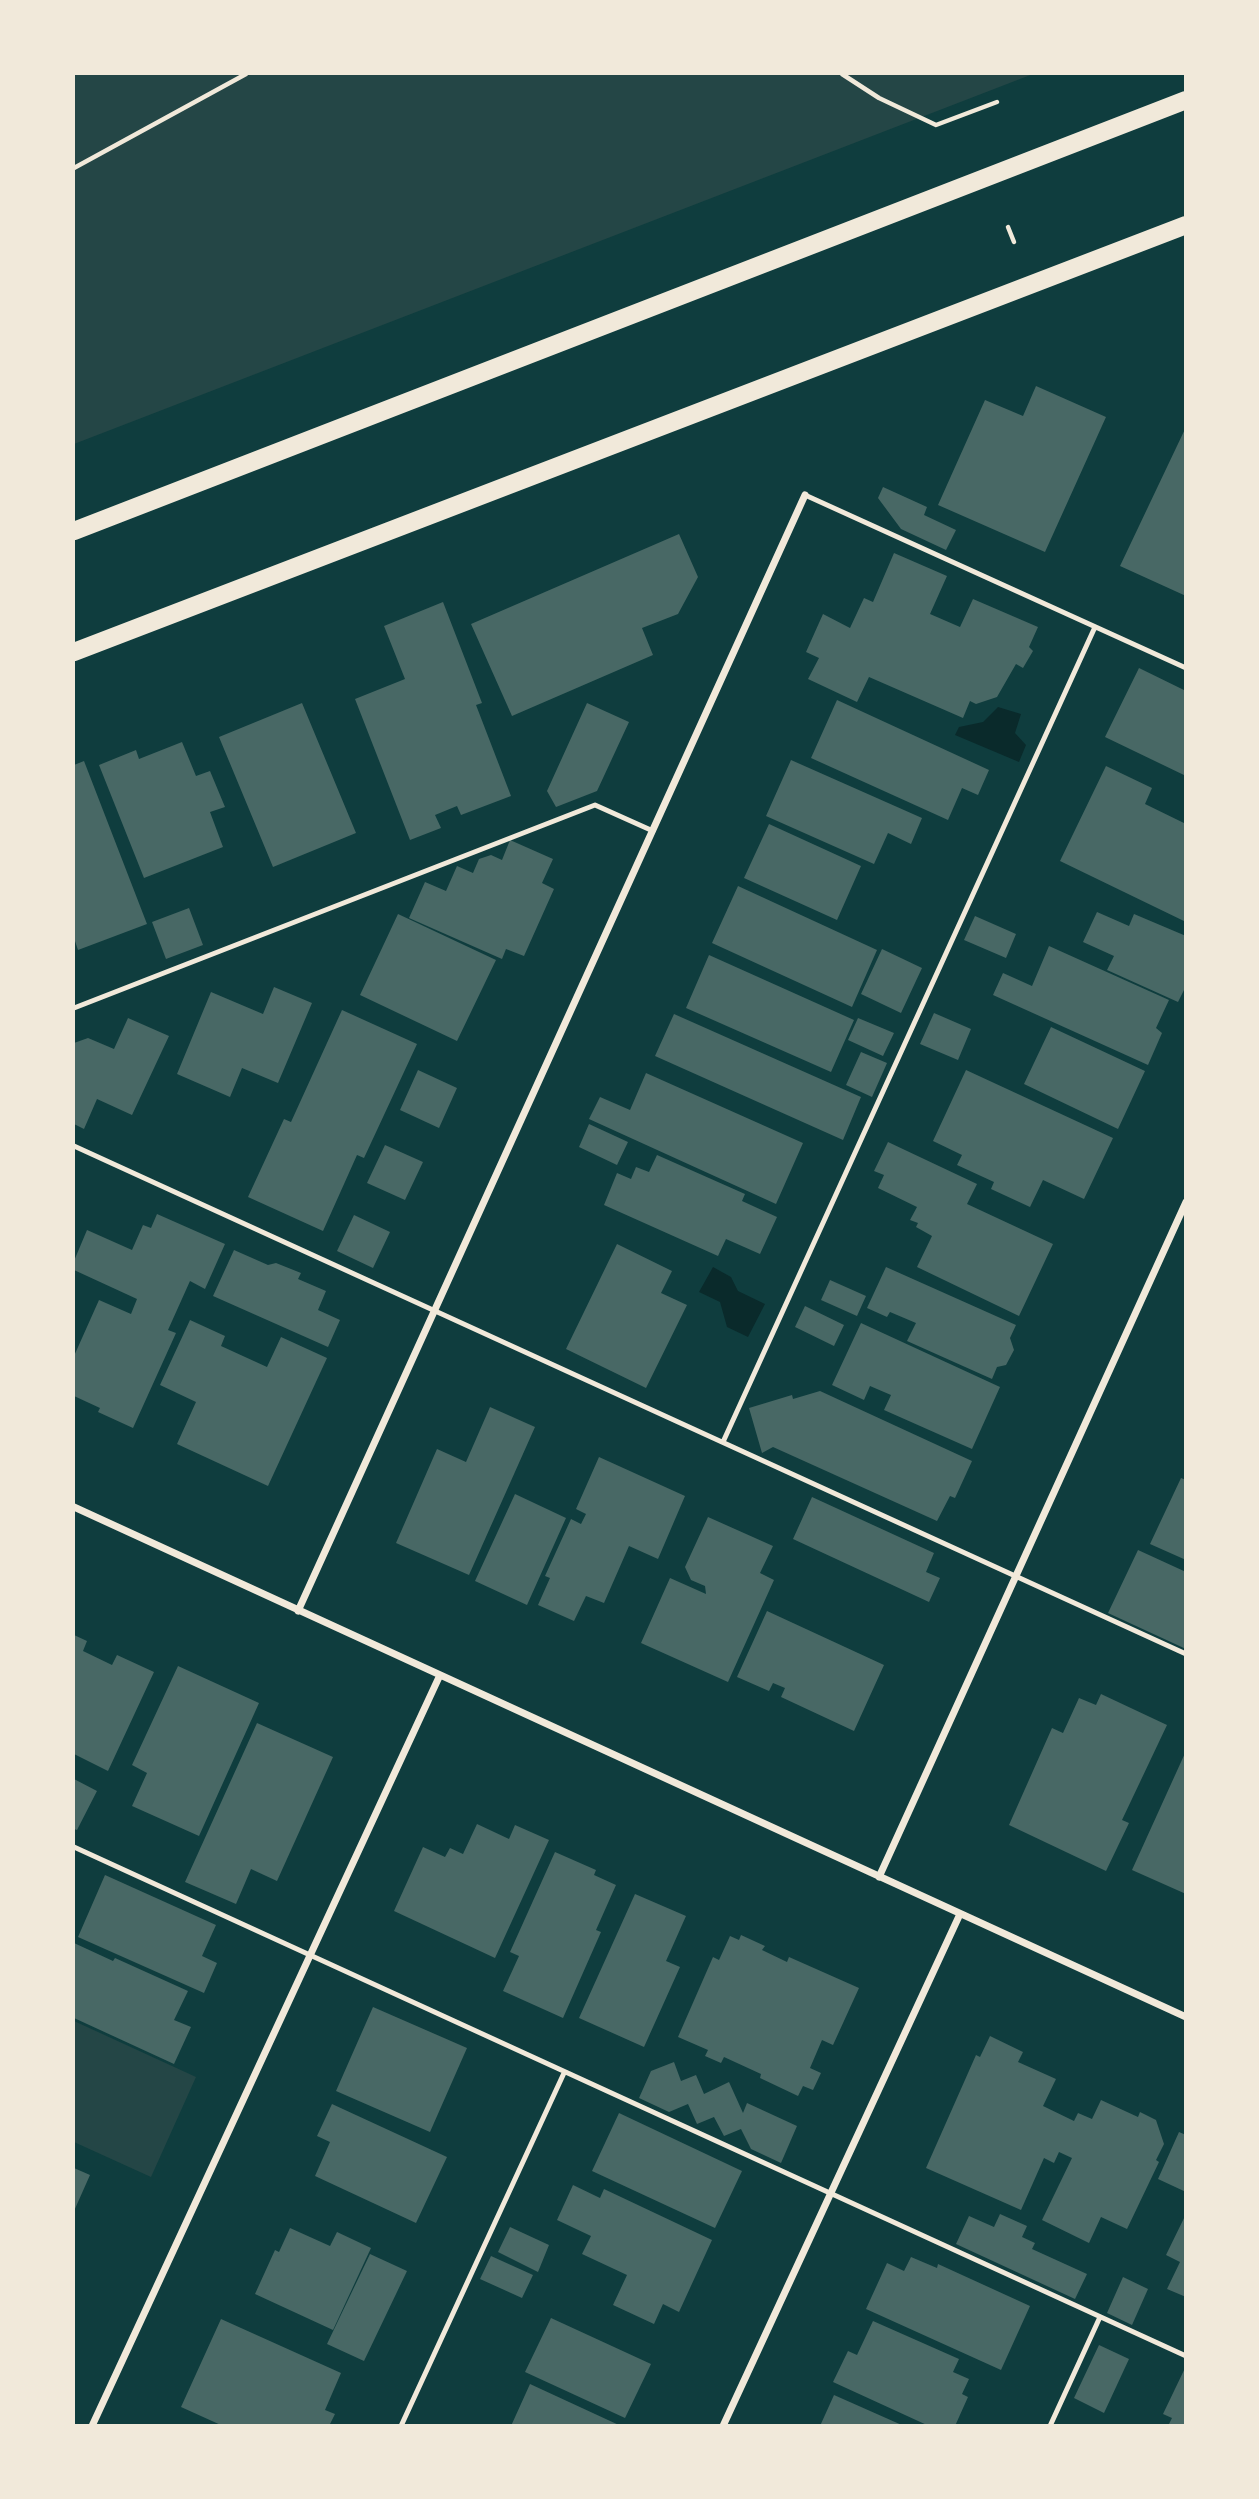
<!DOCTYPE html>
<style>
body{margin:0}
#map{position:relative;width:1259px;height:2499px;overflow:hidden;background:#0f3d3e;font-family:"Roboto Condensed",sans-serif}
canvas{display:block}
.frame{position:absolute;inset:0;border:75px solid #f1e9da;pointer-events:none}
</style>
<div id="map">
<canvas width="1259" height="2499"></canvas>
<div class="frame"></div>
</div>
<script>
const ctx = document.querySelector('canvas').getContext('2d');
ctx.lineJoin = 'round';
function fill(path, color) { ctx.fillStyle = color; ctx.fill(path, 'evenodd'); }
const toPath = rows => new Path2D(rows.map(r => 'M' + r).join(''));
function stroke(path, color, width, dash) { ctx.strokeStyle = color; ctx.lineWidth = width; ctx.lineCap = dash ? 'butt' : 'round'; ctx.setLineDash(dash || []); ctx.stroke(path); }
const green = toPath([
 [74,74,1033,74,74,444],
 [74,2021,196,2077,151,2177,74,2142]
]);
const water = toPath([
 [998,707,1021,714,1015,733,1026,745,1019,762,955,735,959,727,983,722],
 [713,1267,731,1277,738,1291,765,1304,748,1337,727,1327,720,1302,699,1292]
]);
const building = toPath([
 [1036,386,1106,417,1045,552,938,505,985,400,1023,416],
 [1186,427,1186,596,1120,566],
 [883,487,927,507,924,515,956,530,946,550,901,529,878,498],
 [679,534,698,577,678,614,642,628,653,655,512,716,471,624],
 [894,553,947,576,930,614,960,627,973,599,1038,627,1029,647,1033,651,1023,668,1016,664,997,697,976,704,970,701,963,718,869,677,857,702,808,679,819,658,806,652,823,614,850,628,864,598,873,602],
 [443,602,482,703,476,705,511,796,461,815,457,806,435,815,441,828,410,840,355,699,405,679,384,626],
 [1139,668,1186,691,1186,776,1105,737],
 [837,700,989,770,978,795,962,788,948,820,811,758],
 [302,703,356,833,273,867,219,737],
 [587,703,629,722,597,791,556,807,547,791],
 [182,742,196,776,210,771,225,807,210,812,223,847,144,878,99,765,136,750,139,759],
 [791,760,922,818,911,844,888,833,874,864,766,816],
 [84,761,147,924,78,950,74,938,74,765],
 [1106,766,1152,788,1145,804,1186,824,1186,922,1060,861],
 [769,824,861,866,837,920,744,878],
 [510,840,553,859,542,883,554,889,524,956,506,949,502,959,409,918,425,882,446,891,457,866,473,873,479,859,491,855,502,860],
 [738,886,877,950,852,1007,712,943],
 [189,908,203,945,166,959,152,922],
 [1097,912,1129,926,1134,914,1186,936,1186,986,1178,1002,1107,970,1114,956,1083,942],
 [398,914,496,960,457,1041,360,995],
 [975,916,1016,934,1006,958,964,940],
 [1049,946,1169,1000,1156,1028,1162,1033,1148,1065,993,995,1003,973,1032,986],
 [882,949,922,968,901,1013,861,994],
 [709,955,854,1020,831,1072,686,1008],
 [274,987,312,1003,278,1083,242,1068,230,1097,177,1074,211,992,263,1014],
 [342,1010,417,1044,364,1158,357,1155,323,1231,248,1197,284,1119,291,1122],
 [934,1013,971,1029,958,1060,920,1044],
 [674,1014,861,1097,843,1140,655,1056],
 [128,1018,169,1036,132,1115,97,1099,84,1129,74,1124,74,1043,88,1038,114,1049],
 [858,1018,894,1033,883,1056,848,1040],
 [1051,1027,1145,1071,1118,1129,1024,1084],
 [861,1052,887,1063,872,1097,846,1085],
 [418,1070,457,1088,439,1128,400,1110],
 [966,1070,1113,1138,1084,1199,1043,1180,1030,1207,991,1189,994,1182,957,1165,962,1155,933,1141],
 [646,1073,803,1143,776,1204,589,1119,600,1097,630,1110],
 [589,1124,628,1142,617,1165,579,1147],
 [888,1142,977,1184,967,1204,1053,1244,1019,1316,917,1267,932,1236,916,1227,918,1223,910,1220,917,1207,878,1188,884,1175,874,1171],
 [385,1145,423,1162,405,1200,367,1183],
 [657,1155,745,1194,742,1201,777,1217,760,1254,726,1239,718,1256,604,1205,617,1173,631,1179,636,1167,649,1172],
 [157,1214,225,1244,205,1289,190,1281,168,1330,176,1333,133,1428,98,1412,100,1408,74,1396,74,1356,99,1300,131,1314,137,1299,74,1270,74,1261,87,1230,132,1250,143,1225,151,1228],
 [354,1215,390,1232,373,1268,337,1251],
 [617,1244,672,1271,661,1293,687,1305,646,1388,566,1349],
 [234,1250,268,1265,276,1263,301,1273,298,1279,326,1291,318,1310,340,1320,328,1347,213,1296],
 [886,1267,1016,1325,1010,1338,1014,1350,1006,1365,997,1367,992,1379,907,1341,916,1323,890,1312,887,1317,867,1308],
 [830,1280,866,1296,857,1316,821,1300],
 [805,1306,844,1325,834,1346,795,1327],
 [190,1320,225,1336,221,1346,267,1367,281,1337,327,1358,268,1486,177,1444,196,1402,160,1385],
 [861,1323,1000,1387,972,1449,884,1410,891,1395,870,1386,864,1400,832,1385],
 [820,1391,972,1461,955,1498,950,1496,937,1521,773,1447,762,1453,749,1408,792,1395,793,1399],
 [490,1407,535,1427,469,1575,396,1543,437,1449,466,1462],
 [599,1457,685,1496,658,1559,629,1546,604,1603,586,1596,574,1621,538,1605,550,1578,545,1576,571,1519,581,1524,586,1514,576,1509],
 [1181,1478,1186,1480,1186,1560,1150,1544],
 [515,1494,566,1518,527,1605,475,1581],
 [812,1497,934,1553,926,1572,940,1578,929,1602,793,1539],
 [708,1517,773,1546,760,1573,774,1580,728,1682,641,1643,670,1578,706,1594,705,1586,691,1580,685,1567],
 [1138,1550,1186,1572,1186,1649,1108,1613],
 [767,1611,884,1665,854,1731,781,1697,785,1688,773,1683,769,1691,737,1677],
 [74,1635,87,1641,83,1651,112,1665,117,1655,154,1672,108,1771,74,1754],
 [178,1666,259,1703,199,1836,132,1806,147,1773,132,1765],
 [1101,1694,1167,1725,1122,1820,1129,1823,1106,1871,1009,1825,1052,1728,1063,1733,1079,1698,1096,1705],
 [257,1723,333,1757,277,1881,251,1869,236,1904,185,1882],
 [1186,1751,1186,1894,1132,1870],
 [74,1779,97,1791,77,1830,74,1829],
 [477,1824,509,1839,515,1825,549,1840,495,1958,394,1911,423,1847,445,1857,450,1848,463,1854],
 [555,1852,596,1870,594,1875,616,1885,596,1930,601,1932,563,2018,503,1991,519,1956,510,1952],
 [105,1875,216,1925,202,1956,217,1963,204,1993,78,1937],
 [635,1894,686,1916,666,1961,680,1967,644,2047,579,2018],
 [741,1935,765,1946,762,1950,787,1962,789,1957,859,1988,833,2045,822,2040,810,2068,821,2073,813,2090,803,2086,798,2096,760,2078,761,2074,724,2057,721,2063,705,2056,708,2050,678,2037,713,1957,719,1960,730,1936,739,1940],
 [74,1943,113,1961,115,1958,188,1991,174,2020,191,2027,174,2064,74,2018],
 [373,2007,467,2048,430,2132,336,2091],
 [990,2036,1023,2052,1018,2062,1056,2079,1043,2106,1074,2121,1078,2113,1092,2119,1101,2100,1138,2117,1140,2112,1156,2120,1164,2144,1156,2160,1159,2162,1127,2229,1101,2217,1089,2243,1042,2220,1072,2158,1059,2152,1054,2163,1044,2158,1021,2210,926,2168,976,2055,980,2057],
 [674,2062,681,2081,696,2075,704,2094,729,2082,743,2113,747,2103,797,2126,781,2163,751,2149,741,2129,724,2136,714,2117,697,2124,688,2104,669,2112,639,2098,651,2071],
 [332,2104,447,2157,416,2223,315,2176,330,2142,317,2136],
 [619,2113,742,2171,715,2228,592,2171],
 [1179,2132,1186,2135,1186,2192,1158,2179],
 [74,2168,90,2175,74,2211],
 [573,2185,600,2198,604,2189,712,2240,679,2312,663,2304,654,2324,613,2305,627,2275,582,2254,591,2236,557,2220],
 [1000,2214,1027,2226,1022,2237,1035,2243,1032,2249,1087,2274,1075,2299,956,2244,969,2216,994,2227],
 [1186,2214,1186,2297,1167,2289,1180,2262,1166,2255],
 [510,2227,549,2245,538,2272,498,2252],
 [290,2228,330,2246,337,2232,371,2248,333,2330,255,2294,275,2250,279,2252],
 [370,2254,407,2271,364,2361,327,2344],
 [491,2256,533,2275,522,2298,480,2279],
 [911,2257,937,2268,938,2264,1030,2306,1001,2370,866,2309,887,2263,904,2271],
 [1123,2277,1148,2289,1132,2325,1107,2313],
 [551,2318,651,2364,625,2418,525,2372],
 [221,2319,341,2373,325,2410,335,2414,329,2426,223,2426,181,2407],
 [873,2321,959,2359,953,2372,969,2379,962,2394,968,2397,955,2426,929,2426,833,2382,848,2351,857,2355],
 [1099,2345,1129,2359,1104,2413,1074,2398],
 [1186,2366,1186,2426,1168,2426,1172,2418,1163,2414],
 [530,2384,621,2426,511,2426],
 [834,2395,904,2426,820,2426]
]);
const path = toPath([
 [842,74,879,98,936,125,997,102],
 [74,168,246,74],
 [1008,227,1014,242]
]);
const service = toPath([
 [805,495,1186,668],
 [74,1008,595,805,653,831],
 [74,1146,1186,1654],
 [723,1442,1095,627],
 [74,1847,1186,2356],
 [401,2426,564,2073],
 [1050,2426,1100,2317]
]);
const minor = toPath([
 [74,1507,1186,2017],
 [298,1611,805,495],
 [879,1877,1186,1202],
 [92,2426,440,1675],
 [723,2426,960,1914]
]);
const primary = toPath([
 [74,531,1186,100],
 [74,652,1186,225]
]);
fill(green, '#244646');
fill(water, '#0a2a2b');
fill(building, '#486865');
stroke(path, '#f1e9da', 4.5);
stroke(service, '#f1e9da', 5);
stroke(minor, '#f1e9da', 7);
stroke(primary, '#f1e9da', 18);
</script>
